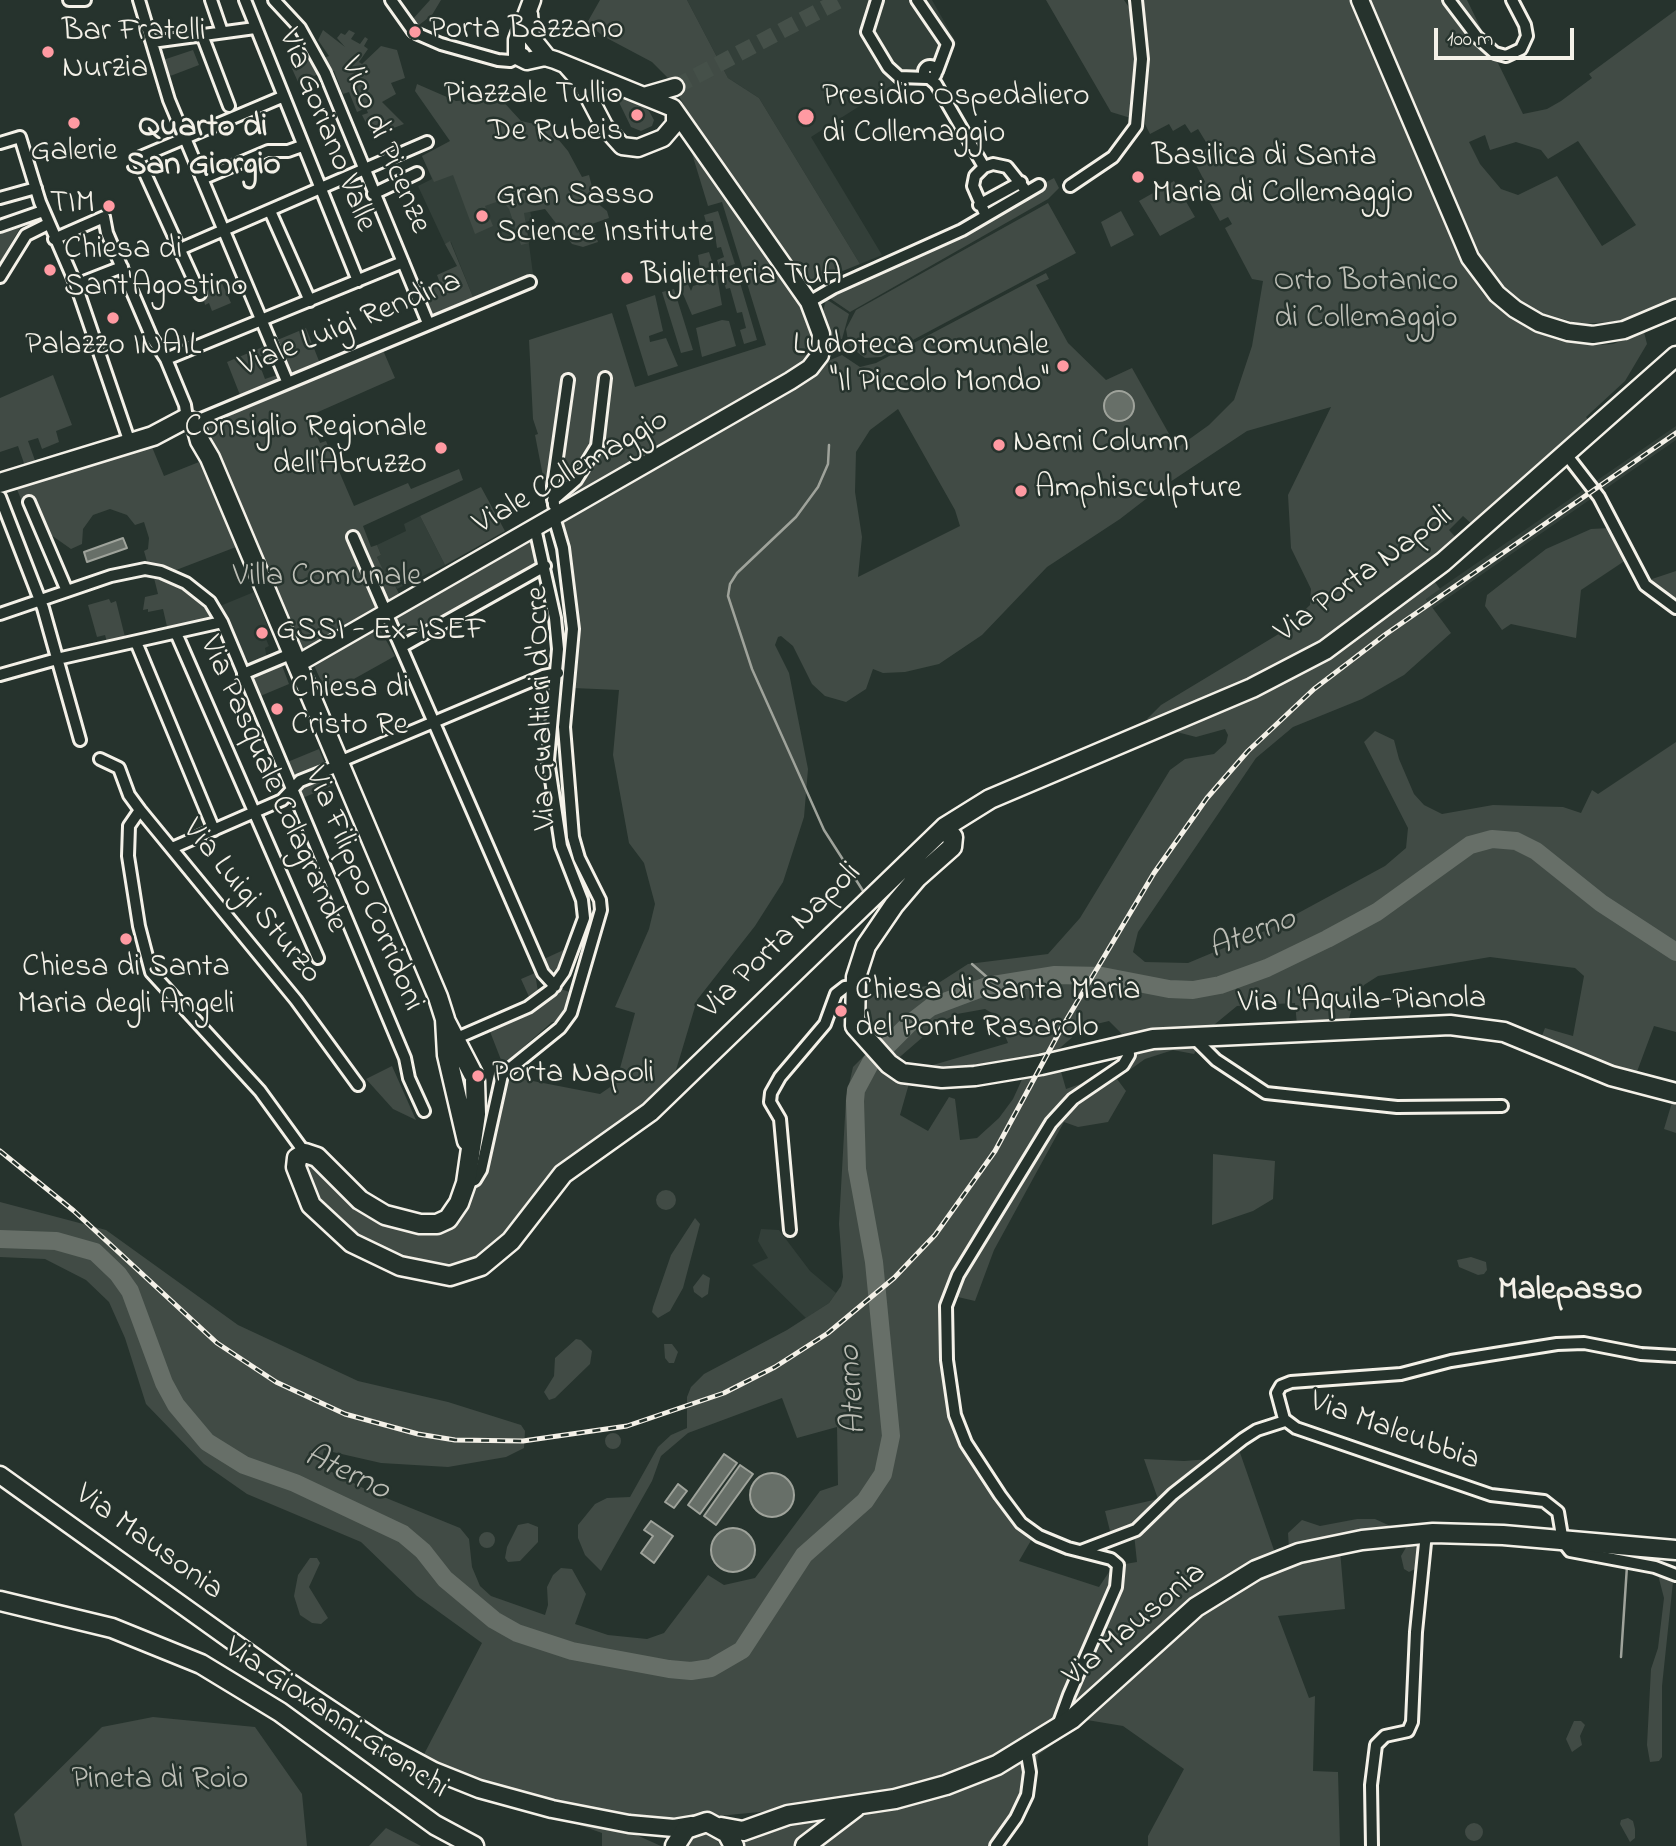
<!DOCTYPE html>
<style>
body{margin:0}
#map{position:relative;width:1676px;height:1846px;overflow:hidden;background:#26332d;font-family:"Indie Flower",sans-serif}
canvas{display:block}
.scale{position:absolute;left:1434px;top:28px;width:140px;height:32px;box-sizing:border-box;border:4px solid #f4f1e8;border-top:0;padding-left:9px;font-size:21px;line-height:24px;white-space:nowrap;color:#f4f1e8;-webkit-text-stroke:5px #26332d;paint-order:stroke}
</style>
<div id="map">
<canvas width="1676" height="1846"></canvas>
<div class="scale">100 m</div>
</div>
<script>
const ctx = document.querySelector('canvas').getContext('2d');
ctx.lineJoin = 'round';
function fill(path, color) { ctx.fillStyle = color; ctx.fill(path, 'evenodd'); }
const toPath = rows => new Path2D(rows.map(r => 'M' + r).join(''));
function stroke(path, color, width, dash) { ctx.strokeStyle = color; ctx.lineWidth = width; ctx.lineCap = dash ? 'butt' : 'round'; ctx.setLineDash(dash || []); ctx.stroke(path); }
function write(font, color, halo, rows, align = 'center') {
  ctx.font = font + ' "Indie Flower",sans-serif'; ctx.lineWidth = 5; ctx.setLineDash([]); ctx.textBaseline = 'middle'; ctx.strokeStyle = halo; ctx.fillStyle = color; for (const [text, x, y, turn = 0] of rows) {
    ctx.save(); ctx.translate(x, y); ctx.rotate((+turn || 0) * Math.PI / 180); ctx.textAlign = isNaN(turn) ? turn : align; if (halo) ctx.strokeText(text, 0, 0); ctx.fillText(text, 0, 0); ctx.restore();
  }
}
const built = toPath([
 [687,0,932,0,957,44,811,137,882,255,860,264,759,98,728,78],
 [450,142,524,212,530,211,532,220,526,222,533,274,473,297,451,242,445,244,418,186,432,179,422,156],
 [1676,426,1676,440,1432,609,1426,598],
 [420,516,445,565,397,589,391,577,387,579,377,557,381,555,377,545,406,531,404,524],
 [254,592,271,635,266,639,269,646,265,648,267,659,250,667,246,657,242,658,220,606],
 [761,1229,779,1230,810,1271,836,1293,829,1303,806,1318,752,1265,768,1258,758,1241]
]);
const green = toPath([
 [430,0,441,0,432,15,419,25,412,20],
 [600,0,687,0,728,78,759,98,860,264,813,283,807,277,802,279,687,111,671,81,652,62,603,36,587,23],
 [1046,0,1124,0,1135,16,1138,47,1134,119,1111,112],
 [1142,0,1350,0,1463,265,1484,295,1515,320,1548,336,1598,345,1613,344,1644,332,1647,344,1625,381,1586,417,1591,423,1475,527,1463,516,1449,530,1459,541,1432,578,1440,589,1426,599,1451,633,1404,675,1362,699,1293,727,1256,758,1138,932,1133,952,1145,962,1188,963,1267,930,1385,866,1406,848,1408,828,1364,742,1375,731,1394,740,1399,759,1414,794,1424,805,1442,814,1493,805,1563,807,1581,813,1592,790,1598,794,1676,742,1676,1032,1654,1026,1635,1077,1540,1041,1545,1028,1573,1036,1584,976,1575,968,1490,957,1378,976,1364,985,1354,1001,1348,1022,1297,1025,1295,1003,1237,1006,1209,1029,1194,1054,1173,1050,1145,1059,1117,1079,1126,1091,1108,1122,1078,1127,1064,1122,994,1250,975,1301,945,1294,952,1415,1033,1537,1019,1561,1099,1587,1113,1566,1137,1562,1134,1534,1111,1535,1105,1511,1158,1499,1144,1459,1184,1461,1223,1458,1238,1447,1275,1553,1079,1705,994,1759,920,1786,802,1808,707,1817,654,1817,585,1810,477,1782,421,1760,482,1643,417,1596,361,1542,247,1494,204,1464,146,1404,125,1338,109,1302,86,1280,45,1259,0,1257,0,1202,106,1230,238,1325,358,1381,448,1402,521,1425,525,1431,524,1448,506,1457,448,1467,381,1463,324,1450,320,1466,369,1491,460,1528,469,1539,472,1567,480,1586,491,1596,545,1615,548,1605,547,1587,553,1575,561,1568,572,1569,586,1594,575,1624,608,1635,647,1639,664,1633,708,1575,724,1585,755,1578,820,1491,838,1485,837,1427,797,1438,782,1398,688,1433,661,1456,652,1481,601,1571,585,1555,578,1538,578,1525,595,1504,607,1498,630,1497,658,1447,671,1435,687,1428,687,1397,691,1387,704,1374,787,1330,829,1303,841,1286,843,1277,839,1224,846,1098,853,1067,869,1051,910,1080,900,1115,928,1131,949,1097,955,1099,960,1140,977,1138,999,1118,1013,1099,1024,1075,1060,1068,1066,1089,1115,1072,1132,1044,1109,1021,1084,1027,1053,1054,966,1071,916,1070,1008,1043,997,1016,985,1009,957,1014,939,1023,894,1062,862,1028,860,998,937,984,968,964,1048,954,1080,918,1170,770,1185,759,1214,754,1226,743,1228,735,1225,729,1196,737,1150,725,1147,719,1161,705,1282,632,1310,605,1311,589,1291,548,1288,495,1331,407,1247,431,1155,492,1120,519,1047,567,982,635,939,664,905,672,883,673,873,669,866,689,846,702,825,696,812,684,793,646,781,636,778,637,775,645,789,673,808,769,804,817,783,882,755,926,697,1000,673,1080,485,1257,449,1269,402,1260,348,1232,313,1197,302,1168,306,1161,397,1224,464,1210,487,1164,507,1076,600,1094,616,1083,635,1013,615,1007,649,929,655,904,644,863,629,843,613,755,619,690,573,688,576,614,573,586,559,502,549,507,535,435,538,434,533,419,529,340,612,313,635,387,766,345,722,202,708,206,690,147,695,150,803,304,812,329,813,353,828,361,842,355,860,367,876,363,1046,273,1049,279,1036,285,1068,343,1106,380,1132,368,1177,448,1209,425,1234,400,1252,346,1263,281,1252,279,1225,228,1232,224,1228,217,1220,221,1200,185,1205,182,1195,163,1207,156,1204,150,1209,147,1198,129,1191,133,1185,124,1173,131,1169,124,1150,134,1145,124,1149,49],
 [898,409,955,510,960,526,858,577,862,537,855,492,856,452,870,430],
 [1370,0,1467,0,1523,114,1547,109,1561,101,1592,78,1589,74,1676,10,1676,299,1623,321,1581,324,1537,312,1504,290,1486,267,1473,244],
 [1485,135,1490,150,1516,142,1541,150,1548,159,1578,141,1636,225,1602,246,1557,176,1518,195,1501,189,1480,164,1469,142],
 [323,30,345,47,337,38,341,33,345,35,349,30,355,33,351,39,360,44,365,37,368,39,364,46,368,49,359,62,362,64,381,46,397,50,405,78,391,83,396,94,382,102,404,124,386,131,384,125,370,131,362,115,368,113,366,108,357,112,349,92,343,94,334,71,328,72,321,59,329,56,318,40],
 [193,50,199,65,165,78,160,61],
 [312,52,322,73,298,82,289,62],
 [417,84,456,101,499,97,521,121,548,127,568,151,582,177,589,175,596,202,607,211,609,218,592,224,598,242,583,247,572,244,545,209,524,213,529,243,521,245,509,209,502,200,485,206,493,226,475,234,453,175,434,182,422,156,450,141,415,91],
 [616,89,649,111,654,120,652,126,641,131,631,127,614,92],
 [1054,178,1059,188,1048,199,850,312,828,297],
 [1174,181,1195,217,1160,236,1139,201],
 [1048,203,1076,253,881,357,865,358,849,346,846,329,856,310],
 [718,211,735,264,720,269,717,260,724,257,721,247,717,248,713,221,706,222,704,215],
 [1121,211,1134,235,1111,247,1101,222],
 [21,223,20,228,0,262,0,228],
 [450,241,473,297,429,316,420,291,440,283,437,275,457,266,445,244],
 [709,252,715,270,701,275,698,255],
 [736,269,757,340,744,344,740,330,746,328,742,312,737,313,730,288,726,289,721,273],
 [717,276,722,305,692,315,680,287,688,284,691,291,693,286,706,282,710,285,708,278],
 [222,283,231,303,212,311,209,303,205,305,202,292],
 [674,289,693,350,681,353,662,292],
 [655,295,663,331,649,336,650,342,666,338,678,366,648,376,626,305],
 [826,299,849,314,842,339,828,342,823,312],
 [722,320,729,321,736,346,702,357,696,328],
 [306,328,319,361,289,374,275,341],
 [265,346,268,353,257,358,265,379,277,375,278,379,240,395,227,362],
 [382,348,395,378,309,416,320,443,326,441,354,506,408,483,411,489,459,469,463,480,363,526,371,547,377,545,381,555,377,557,387,578,391,577,400,596,311,651,296,647,199,421],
 [53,375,72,425,56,431,59,442,42,449,38,438,28,441,37,466,26,469,18,446,0,452,0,398],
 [152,447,164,476,199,462,236,547,171,572,148,565,144,551,148,549,149,538,144,522,135,525,127,515,110,509,93,515,83,529,82,544,71,549,44,530,31,501,23,504,16,487],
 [481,487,505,531,445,565,420,516],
 [1610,528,1626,560,1581,590,1576,638,1511,624,1502,630,1485,606,1487,595,1546,549,1591,529],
 [534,536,540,565,406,639,395,617],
 [1676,571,1676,606,1657,592,1649,580],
 [153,574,187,589,207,605,215,621,168,631,163,609,148,612,148,609,143,610,145,597,158,594],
 [109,599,111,603,116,601,125,637,107,642,105,635,97,637,88,605],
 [378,626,395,656,327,694,312,661],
 [281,663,289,684,258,697,250,677],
 [319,749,325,764,291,778,285,763],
 [330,775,334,785,300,799,301,788],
 [570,947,562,966,552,972,544,959],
 [535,973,538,992,530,999,521,979],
 [560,989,570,992,564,1016,559,1022,552,1022,503,1065,489,1029,539,1007],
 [392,1066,416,1120,393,1109,366,1079],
 [1673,1099,1676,1099,1676,1133,1664,1129],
 [1213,1154,1275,1161,1273,1199,1253,1211,1212,1225],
 '656 1200a10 10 0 1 1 20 0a10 10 0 1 1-20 0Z',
 [695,1218,700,1224,683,1288,670,1311,658,1318,652,1312,653,1307,671,1255],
 [1471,1257,1486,1262,1487,1270,1484,1274,1478,1275,1459,1267,1457,1260],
 [703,1274,710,1278,708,1294,702,1298,694,1292,693,1287],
 [576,1339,581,1340,592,1351,590,1364,555,1398,549,1400,544,1392,554,1376,555,1358],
 [664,1344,672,1344,678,1352,674,1363,669,1363,665,1358],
 '605 1441a8 8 0 1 1 16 0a8 8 0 1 1-16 0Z',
 [1357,1519,1375,1519,1397,1529,1289,1549,1288,1533,1302,1520,1320,1526],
 [528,1523,538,1527,538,1542,520,1561,508,1562,505,1558,507,1547,518,1525],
 '479 1540a8 8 0 1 1 16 0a8 8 0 1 1-16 0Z',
 [1408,1544,1417,1548,1421,1557,1417,1568,1409,1572,1404,1569,1401,1556],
 [1340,1550,1345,1609,1278,1616,1309,1698,1315,1696,1313,1771,1338,1772,1340,1846,1148,1846,1148,1836,1184,1769,1123,1726,1087,1720,1038,1755,1033,1792,1010,1839,1001,1846,817,1846,859,1813,972,1783,1184,1624,1277,1567],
 [310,1558,317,1558,320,1563,309,1587,328,1618,321,1624,312,1623,300,1615,294,1596,298,1575],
 [1657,1571,1672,1578,1673,1582,1662,1686,1662,1757,1659,1761,1650,1762,1647,1745,1651,1669,1658,1648,1664,1598],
 [153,1717,255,1727,302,1794,307,1846,22,1846,14,1814,102,1727],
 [1574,1721,1581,1721,1585,1725,1580,1736,1582,1745,1572,1752,1566,1739],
 [848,1809,794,1846,737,1846,735,1838,784,1820],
 [1628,1818,1633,1821,1635,1829,1635,1838,1630,1842,1620,1824,1621,1820],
 [568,1821,623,1829,661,1846,602,1846,602,1833],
 '1465 1832a9 9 0 1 1 18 0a9 9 0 1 1-18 0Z',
 [386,1828,421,1846,369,1846],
 [704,1834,714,1837,721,1846,687,1846,695,1837]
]);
const water = toPath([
 '1104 406a15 15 0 1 1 30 0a15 15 0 1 1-30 0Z',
 [123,538,127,548,87,562,84,552,123,538],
 [724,1454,737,1463,700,1514,688,1505,724,1454],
 [740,1465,753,1474,716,1525,704,1516,740,1465],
 '750 1495a22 22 0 1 1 44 0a22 22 0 1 1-44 0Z',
 [678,1484,687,1491,674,1508,665,1502,678,1484],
 [651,1521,673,1536,654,1563,641,1553,653,1536,644,1530,651,1521],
 '711 1550a22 22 0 1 1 44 0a22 22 0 1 1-44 0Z'
]);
const stream = toPath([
 [829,445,828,464,818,487,796,517,737,573,730,584,728,596,752,669,824,830,865,894],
 [972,964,996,985],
 [1621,1657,1627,1566]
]);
const river = toPath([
 [0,1239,56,1241,95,1252,118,1274,130,1291,164,1383,176,1405,207,1442,244,1465,295,1483,403,1534,423,1551,445,1579,494,1620,517,1633,572,1651,669,1669,691,1671,711,1668,742,1650,804,1555,865,1501,883,1474,891,1436,874,1262,857,1169,855,1101,856,1090,871,1062,909,1024,931,1007,987,986,1055,975,1102,976,1169,989,1193,990,1220,985,1267,968,1327,939,1377,912,1470,845,1492,839,1516,841,1536,851,1601,903,1676,952]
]);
const secondaryTunnel = toPath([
 [675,87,840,0]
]);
const minor = toPath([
 [69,0,85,0],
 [139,0,169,100,287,381],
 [211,0,222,32],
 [245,0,358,281],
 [274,0,300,28,325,73,428,323],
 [391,0,413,31],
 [877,0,867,32,888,67,899,77,927,78],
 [917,0,947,44,937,71],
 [1449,0,1477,37,1495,53,1506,56,1521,49,1527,36,1525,25,1512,0],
 [418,34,441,44,498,60,510,61,524,54],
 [202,35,229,106],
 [152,42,255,28],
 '924 72a6 6 0 1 1 12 0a6 6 0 1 1-12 0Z',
 [929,78,936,84,984,167],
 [0,143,20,137,40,202,76,285,130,443],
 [202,179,268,151,288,151,302,146],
 [1070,186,1113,157,1136,126,1142,59,1136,0],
 [373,194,417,173],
 [0,198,36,188],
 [979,205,1021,182],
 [270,211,310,301],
 [986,216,973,186,975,176,984,167,993,164,1007,167,1027,192],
 [0,226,43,211],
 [54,239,104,217,107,233,152,338,166,359,185,405,187,419],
 [180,249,427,142],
 [0,277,26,235,48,224],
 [76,285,122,267],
 [200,294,138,158,282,97],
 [809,302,833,288,962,230,1039,185],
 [166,359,403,262],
 [194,422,530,282],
 [1565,453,1599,497,1645,585,1676,608],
 [0,497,43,608,80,740],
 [553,500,576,480,597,446,605,378],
 [29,502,67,591],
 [554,505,553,486,568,380],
 [353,537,543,973,555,986],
 [0,614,111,576,145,569,161,572,186,583,210,602,222,622,405,1058,409,1078,424,1111],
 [176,633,318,958],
 [136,642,214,830],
 [401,647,545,566],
 [243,674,293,653],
 [0,675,57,659,222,622],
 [100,759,119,768,129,795,140,810,296,1000,358,1085],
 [339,762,543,676,558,673],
 [140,810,129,826,128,856,139,926,151,972,260,1091,305,1153],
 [172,848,282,800,300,781,340,765],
 [1192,1036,1216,1060,1266,1093,1397,1107,1502,1106],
 [450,1041,528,1007,551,990,564,972,584,918,582,900,561,846,548,760,558,649,555,618,535,528],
 [466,1183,475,1180,481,1170,502,1075,560,1028,571,1013,601,910,600,900,579,858,573,837,564,727,573,629,563,548,554,517],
 [790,1230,780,1119,770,1102,771,1093,780,1077,825,1024,836,994,845,987,855,986],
 [1676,1356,1641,1354,1584,1343,1557,1344,1451,1361,1401,1374,1291,1382,1281,1386,1277,1393,1284,1419,1296,1428,1491,1495,1544,1501,1558,1512,1563,1542,1570,1551,1655,1567,1676,1575],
 [1081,1551,1136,1530,1173,1494,1243,1439,1257,1430,1285,1421],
 [1061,1726,1060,1720,1069,1695,1116,1587,1118,1565,1111,1559,1068,1548,1039,1536,1021,1523,1000,1495,966,1443,955,1415,947,1360,946,1306,958,1275,1051,1123,1073,1099,1123,1065,1129,1055,1128,1042],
 [996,1846,1016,1818,1027,1795,1030,1772,1026,1749],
 [1372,1846,1371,1785,1376,1745,1385,1736,1408,1731,1412,1722,1416,1632,1426,1533]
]);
const secondary = toPath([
 [1360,0,1470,258,1497,294,1515,309,1539,323,1568,332,1593,335,1624,330,1676,308],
 [529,14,531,37,547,57],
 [566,65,581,82,604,126,622,146,638,148,663,138,675,124,675,111],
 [644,96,675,87],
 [297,664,790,381,810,368,820,355,821,334,809,302,673,108,555,60,545,57,527,61,517,56,517,40,532,0],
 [0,1475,288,1681,380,1742,434,1771,479,1789,552,1809,629,1824,674,1828,692,1825]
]);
const primary = toPath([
 [0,483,153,436,185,419,195,423,200,441,210,458,438,997,445,1019,447,1055,467,1141],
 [945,827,953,837,952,847,917,878,894,905,866,946,856,977,855,1026,889,1064,902,1073,942,1078,975,1076,1041,1065,1153,1039,1450,1025,1504,1032,1611,1076,1676,1093],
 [446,1022,473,1074],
 [475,1081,476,1114,466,1183,459,1203,448,1219,437,1224,420,1224,385,1215,360,1200,317,1157,305,1153,297,1158,296,1167,311,1205,352,1243,400,1266,450,1276,481,1266,511,1241,563,1174,650,1112,945,827,990,799,1252,688,1325,650,1443,562,1676,356],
 [721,1827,743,1831,788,1815,895,1799,946,1785,997,1765,1072,1719,1196,1607,1256,1570,1299,1553,1362,1540,1433,1533,1503,1535,1676,1550],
 [675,1846,686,1829,707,1822,727,1833,734,1846],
 [805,1846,856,1807]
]);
const trunk = toPath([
 [0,1601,112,1628,201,1664,280,1712,435,1825,474,1846]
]);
const rail = toPath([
 [0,1151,74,1211,217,1343,276,1382,345,1414,418,1434,455,1440,523,1441,627,1426,724,1393,775,1367,828,1333,894,1278,935,1235,995,1151,1061,1029,1154,873,1207,798,1248,751,1314,689,1386,634,1676,433]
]);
const markers = [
 [415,32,7,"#ff9aa2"],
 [48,52,7,"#ff9aa2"],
 [637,115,7,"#ff9aa2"],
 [806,117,9,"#ff9aa2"],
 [74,123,7,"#ff9aa2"],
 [1138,177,7,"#ff9aa2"],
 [109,206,7,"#ff9aa2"],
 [482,216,7,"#ff9aa2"],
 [50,270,7,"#ff9aa2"],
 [627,278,7,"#ff9aa2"],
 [113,318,7,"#ff9aa2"],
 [1063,366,7,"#ff9aa2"],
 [999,445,7,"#ff9aa2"],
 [441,448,7,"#ff9aa2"],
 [1021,491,7,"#ff9aa2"],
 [262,633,7,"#ff9aa2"],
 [277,709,7,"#ff9aa2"],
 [126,939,7,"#ff9aa2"],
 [841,1011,7,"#ff9aa2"],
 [478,1076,7,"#ff9aa2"]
];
const poiNames = [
 ["Porta Bazzano",429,32],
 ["Bar Fratelli",62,34],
 ["Nurzia",62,71],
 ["Piazzale Tullio",623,97,"right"],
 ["De Rubeis",623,134,"right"],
 ["Presidio Ospedaliero",822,99],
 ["di Collemaggio",822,136],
 ["Galerie",74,154,"center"],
 ["Basilica di Santa",1152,159],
 ["Maria di Collemaggio",1152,196],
 ["Gran Sasso",496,198],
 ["Science Institute",496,235],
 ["TIM",95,206,"right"],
 ["Chiesa di",64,252],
 ["Sant'Agostino",64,289],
 ["Biglietteria TUA",641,278],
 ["Palazzo INAIL",113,348,"center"],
 ["Ludoteca comunale",1049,348,"right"],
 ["\"Il Piccolo Mondo\"",1049,385,"right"],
 ["Consiglio Regionale",427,430,"right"],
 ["dell'Abruzzo",427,467,"right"],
 ["Narni Column",1013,445],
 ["Amphisculpture",1035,491],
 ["GSSI - Ex-ISEF",276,633],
 ["Chiesa di",291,691],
 ["Cristo Re",291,728],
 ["Chiesa di Santa",126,970,"center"],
 ["Maria degli Angeli",126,1007,"center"],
 ["Chiesa di Santa Maria",855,993],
 ["del Ponte Rasarolo",855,1030],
 ["Porta Napoli",492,1076]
];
const streetNames = [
 ["Via Goriano Valle",325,131,68],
 ["Vico di Picenze",383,146,67],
 ["Viale Luigi Rendina",351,326,-22],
 ["Viale Collemaggio",572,474,-30],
 ["Via Porta Napoli",1365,576,-36],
 ["Via Gualtieri d'Ocre",544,708,-92],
 ["Via Pasquale Colagrande",271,785,66],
 ["Via Filippo Corridoni",362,890,67],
 ["Via Luigi Sturzo",250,903,51],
 ["Via Porta Napoli",782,942,-44],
 ["Via L'Aquila-Pianola",1362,1003,-1],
 ["Via Maleubbia",1394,1433,20],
 ["Via Mausonia",148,1544,36],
 ["Via Mausonia",1136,1626,-40],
 ["Via Giovanni Gronchi",335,1720,34]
];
const parkNames = [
 ["Orto Botanico",1366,284],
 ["di Collemaggio",1366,321],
 ["Villa Comunale",327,579],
 ["Pineta di Roio",160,1782]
];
const neighbourhoodNames = [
 ["Quarto di",203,130],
 ["San Giorgio",203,168],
 ["Malepasso",1570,1293]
];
const waterNames = [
 ["Aterno",1253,936,-21],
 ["Aterno",855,1390,-94],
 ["Aterno",346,1475,25]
];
fill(built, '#333f39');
fill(green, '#414b45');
fill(water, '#676f68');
stroke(water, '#9fa39b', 2);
stroke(stream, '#9fa39b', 2.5);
stroke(river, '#676f68', 18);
stroke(secondaryTunnel, '#455049', 16, [16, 8]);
stroke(minor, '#f4f1e8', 16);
stroke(secondary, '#f4f1e8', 21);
stroke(primary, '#f4f1e8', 23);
stroke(trunk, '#f4f1e8', 23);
stroke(minor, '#26332d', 10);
stroke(secondary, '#26332d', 16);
stroke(primary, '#26332d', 18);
stroke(trunk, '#26332d', 18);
stroke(rail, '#f4f1e8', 5);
stroke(rail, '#26332d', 2.5, [8]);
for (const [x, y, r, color] of markers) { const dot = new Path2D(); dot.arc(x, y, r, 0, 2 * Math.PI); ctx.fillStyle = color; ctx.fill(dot); stroke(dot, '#26332d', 2.5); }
write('32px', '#f4f1e8', '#26332d', poiNames, 'left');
write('32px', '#f4f1e8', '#26332d', streetNames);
write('32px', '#bebfb7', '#26332d', parkNames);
write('bold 33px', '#f4f1e8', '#26332d', neighbourhoodNames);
write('italic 33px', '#bcbdb5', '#26332d', waterNames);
</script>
